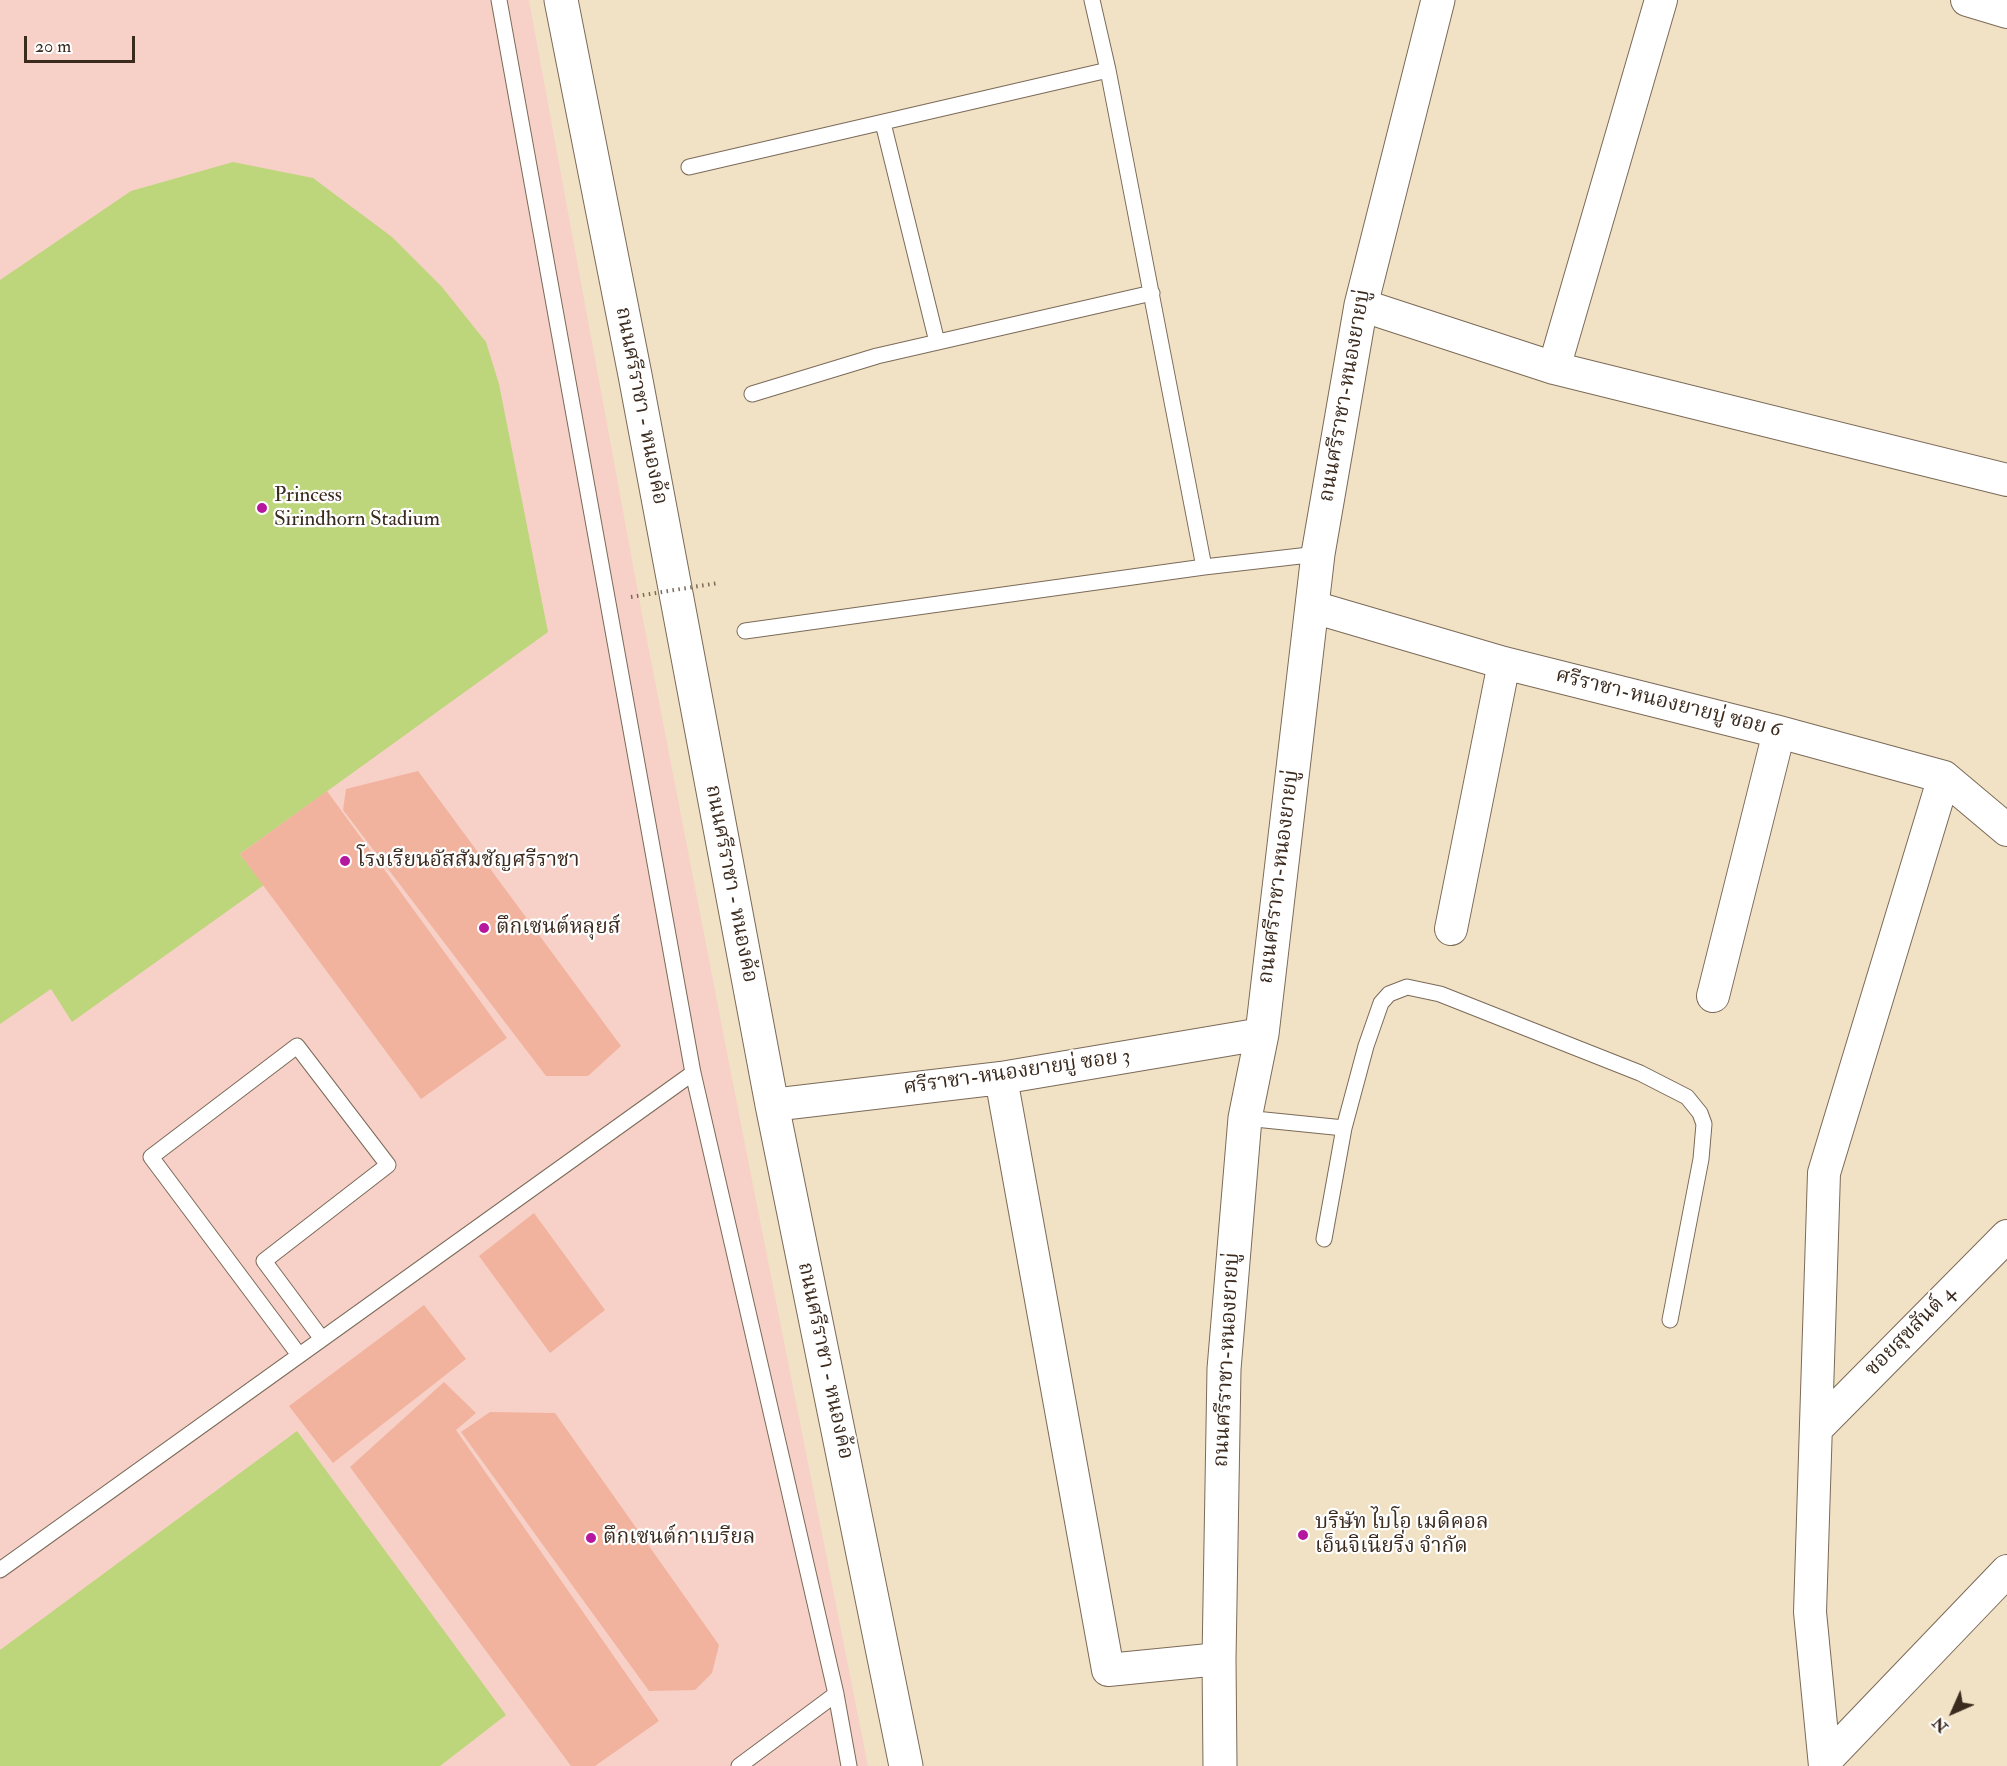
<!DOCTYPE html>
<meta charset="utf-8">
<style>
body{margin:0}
#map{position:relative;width:2007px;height:1766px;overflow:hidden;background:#f1e2c5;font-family:"IM FELL Double Pica",serif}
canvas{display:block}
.north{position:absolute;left:1923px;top:1682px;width:60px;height:60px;-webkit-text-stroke:4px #fff;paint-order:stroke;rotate:225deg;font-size:16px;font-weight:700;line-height:24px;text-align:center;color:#3b2a1e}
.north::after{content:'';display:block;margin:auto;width:21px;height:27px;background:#3b2a1e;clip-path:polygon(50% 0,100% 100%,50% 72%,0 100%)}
.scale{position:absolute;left:24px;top:36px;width:111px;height:27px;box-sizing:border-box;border:3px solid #3b2a1e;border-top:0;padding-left:8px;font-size:18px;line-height:21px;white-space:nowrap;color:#3b2a1e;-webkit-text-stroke:4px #fff;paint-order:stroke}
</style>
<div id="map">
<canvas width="2007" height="1766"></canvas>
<div class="north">N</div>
<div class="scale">20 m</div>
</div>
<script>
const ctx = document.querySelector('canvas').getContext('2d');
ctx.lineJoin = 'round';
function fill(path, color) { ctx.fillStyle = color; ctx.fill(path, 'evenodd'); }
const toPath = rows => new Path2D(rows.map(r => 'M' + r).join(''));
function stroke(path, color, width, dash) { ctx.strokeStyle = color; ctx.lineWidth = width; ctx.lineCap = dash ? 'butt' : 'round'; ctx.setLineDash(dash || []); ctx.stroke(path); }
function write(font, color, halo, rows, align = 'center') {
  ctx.font = font + ' "IM FELL Double Pica","Noto Serif Thai",serif'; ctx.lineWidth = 4.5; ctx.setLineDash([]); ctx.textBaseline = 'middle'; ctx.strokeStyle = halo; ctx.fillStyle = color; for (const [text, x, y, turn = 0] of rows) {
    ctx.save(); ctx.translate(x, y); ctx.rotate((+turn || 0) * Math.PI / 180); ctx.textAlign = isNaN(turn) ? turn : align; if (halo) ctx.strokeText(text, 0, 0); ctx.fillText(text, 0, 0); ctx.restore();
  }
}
const built = toPath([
 [0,0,529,0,642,614,738,1109,868,1766,0,1766]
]);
const green = toPath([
 [233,162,313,178,392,237,442,287,486,342,499,384,548,632,240,854,264,885,72,1022,51,989,0,1024,0,280,131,191],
 [297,1431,506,1715,440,1766,0,1766,0,1650]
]);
const building = toPath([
 [418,771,621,1046,588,1076,546,1076,343,810,346,789],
 [327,791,507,1038,421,1099,240,854],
 [534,1213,605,1310,550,1353,479,1256],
 [424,1305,466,1359,333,1463,289,1406],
 [444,1382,476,1413,456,1430,659,1721,595,1766,571,1766,350,1467],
 [490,1412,555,1413,719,1645,712,1673,695,1690,649,1691,461,1432]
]);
const service = toPath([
 [499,0,693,1073,836,1694,849,1766],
 [1092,0,1108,70,1204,567],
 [883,123,937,342],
 [689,167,1108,70],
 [752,394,877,356,1152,293],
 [745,631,1204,567,1318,554],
 [1245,1118,1344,1128],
 [1324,1239,1344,1128,1366,1046,1381,1003,1389,994,1407,987,1440,994,1640,1073,1687,1097,1700,1113,1704,1124,1701,1159,1670,1320],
 [299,1355,151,1157,297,1046,388,1165,264,1261,322,1339],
 [0,1570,693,1073],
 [739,1766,836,1694]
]);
const minor = toPath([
 [1967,0,2007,12],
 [1361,305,1554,368,2007,480],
 [1554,368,1661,0],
 [1313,607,1504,663,1779,732,1944,777,2007,830],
 [1451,929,1504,663],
 [1713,996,1779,732],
 [1001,1078,1108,1670,1219,1659],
 [772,1105,1001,1078,1262,1034],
 [1816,1429,2007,1236],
 [1825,1761,2007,1571],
 [1825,1766,1810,1612,1824,1173,1944,777]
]);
const secondary = toPath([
 [561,0,635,375,772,1105,906,1766],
 [1220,1766,1219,1659,1224,1369,1245,1118,1262,1034,1318,554,1361,305,1438,0]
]);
const pathBridge = toPath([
 [631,597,718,583]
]);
const markers = [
 [262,508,6,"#b5179e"],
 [345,861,6,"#b5179e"],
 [484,928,6,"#b5179e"],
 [1303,1535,6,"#b5179e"],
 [591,1538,6,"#b5179e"]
];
const streetNames = [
 ["ถนนศรีราชา-หนองยายบู่",1346,396,-80],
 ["ถนนศรีราชา - หนองค้อ",640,406,79],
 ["ศรีราชา-หนองยายบู่ ซอย 6",1668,704,14],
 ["ถนนศรีราชา-หนองยายบู่",1280,877,-83],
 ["ถนนศรีราชา - หนองค้อ",730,884,79],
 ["ศรีราชา-หนองยายบู่ ซอย 3",1017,1073,-8],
 ["ซอยสุขสันต์ 4",1911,1332,-45],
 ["ถนนศรีราชา-หนองยายบู่",1228,1360,-87],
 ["ถนนศรีราชา - หนองค้อ",824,1361,78]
];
const poiNames = [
 ["Princess",274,496],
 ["Sirindhorn Stadium",274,520],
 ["โรงเรียนอัสสัมชัญศรีราชา",357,861],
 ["ตึกเซนต์หลุยส์",496,928],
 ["บริษัท ไบโอ เมดิคอล",1315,1523],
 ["เอ็นจิเนียริ่ง จำกัด",1315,1547],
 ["ตึกเซนต์กาเบรียล",603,1538]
];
fill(built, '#f7d1c8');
fill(green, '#bed67b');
fill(building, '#f2b39e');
stroke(service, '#7b6a58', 17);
stroke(minor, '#7b6a58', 34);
stroke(secondary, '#7b6a58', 35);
stroke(service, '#fff', 15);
stroke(minor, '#fff', 32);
stroke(secondary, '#fff', 33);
stroke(pathBridge, '#7b6a58', 4, [1.5, 4.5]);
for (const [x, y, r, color] of markers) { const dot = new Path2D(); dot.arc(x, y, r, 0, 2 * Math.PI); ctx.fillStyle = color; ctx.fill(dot); stroke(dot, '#fff', 2); }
write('21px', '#3b2a1e', '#fff', streetNames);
write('21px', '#3b2a1e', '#fff', poiNames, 'left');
</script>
